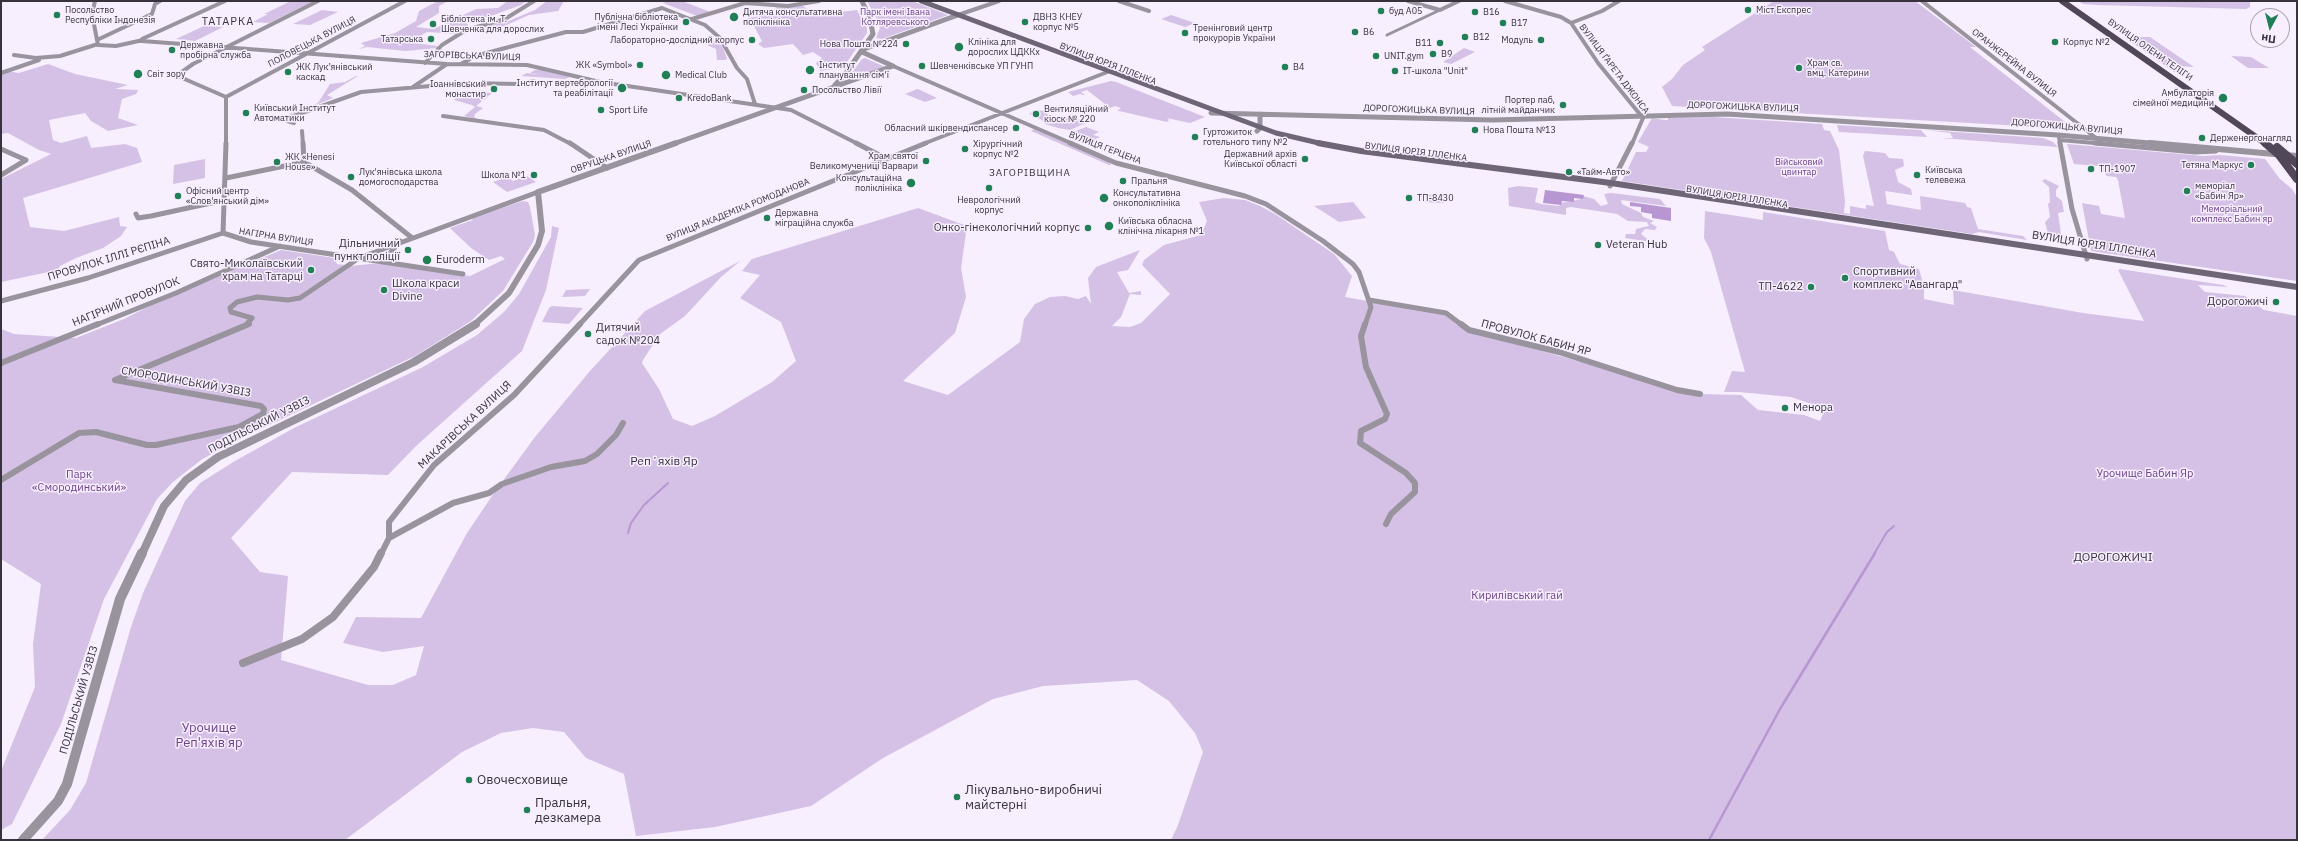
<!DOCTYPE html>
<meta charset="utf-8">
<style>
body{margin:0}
#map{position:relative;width:2298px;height:841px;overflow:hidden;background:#f7eefe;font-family:"IBM Plex Sans",sans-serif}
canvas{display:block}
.frame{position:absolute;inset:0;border:2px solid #38323d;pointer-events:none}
.north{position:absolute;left:2250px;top:8px;width:40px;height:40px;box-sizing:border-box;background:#f7eefe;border:1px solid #aba3b1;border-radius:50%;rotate:187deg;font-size:11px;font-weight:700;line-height:16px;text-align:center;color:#38323d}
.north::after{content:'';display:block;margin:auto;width:14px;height:18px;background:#217f55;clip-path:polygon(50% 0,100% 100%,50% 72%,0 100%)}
</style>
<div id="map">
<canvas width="2298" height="841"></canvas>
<div class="frame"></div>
<div class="north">Пн</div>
</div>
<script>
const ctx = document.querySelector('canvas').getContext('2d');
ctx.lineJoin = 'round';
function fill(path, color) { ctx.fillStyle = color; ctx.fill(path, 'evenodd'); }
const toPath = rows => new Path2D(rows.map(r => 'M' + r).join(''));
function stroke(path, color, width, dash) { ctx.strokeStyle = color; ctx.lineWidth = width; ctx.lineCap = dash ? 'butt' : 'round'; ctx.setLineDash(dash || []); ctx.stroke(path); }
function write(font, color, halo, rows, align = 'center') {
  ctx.font = font + ' "IBM Plex Sans",sans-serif'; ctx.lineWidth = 3; ctx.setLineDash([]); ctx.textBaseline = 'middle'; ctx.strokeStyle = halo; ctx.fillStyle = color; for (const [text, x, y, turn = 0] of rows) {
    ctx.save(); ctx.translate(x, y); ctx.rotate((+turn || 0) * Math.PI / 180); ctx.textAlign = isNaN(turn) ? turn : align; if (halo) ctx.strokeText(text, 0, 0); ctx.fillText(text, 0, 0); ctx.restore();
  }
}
const green = toPath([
 [291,1,314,1,269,23,253,22,268,14,264,14],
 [438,1,448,1,439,6,439,13,416,27,434,29,476,9,498,8,508,1,526,1,521,5,491,16,469,20,465,23,468,24,468,26,466,28,468,29,458,34,427,32,413,40,414,43,438,46,437,48,405,51,367,47,359,49,365,46,361,43,395,33,416,21,419,11],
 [547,1,564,1,558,11,529,15,502,27,482,27,506,22,535,10],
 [669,1,682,1,710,12,697,16,663,3],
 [867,1,912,1,948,15,882,39,876,38,880,28,879,23],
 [1774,1,1915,1,1976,47,1970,47,2074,129,1672,106,1662,87,1672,79,1683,65,1705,50,1702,47],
 [2078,1,2250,1,2250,7,2246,9,2099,5,2083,4],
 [803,6,816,15,857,10,867,28,867,33,843,68,820,71,816,63,822,58,813,52,803,55,793,44,764,48,758,44,762,41,754,26,747,24,748,18,781,13,775,7],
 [322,10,338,12,310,25,293,24],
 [1171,15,1195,23,1185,27,1161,19],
 [204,26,223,27,195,41,176,39],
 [2124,37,2150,37,2194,67,2178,66,2186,72,2174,72],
 [717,39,723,48,727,59,725,60,717,60,716,49,707,45],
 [1464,48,1475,52,1451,64,1443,62],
 [2231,56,2251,57,2269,68,2248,68],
 [865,58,885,67,849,80,847,79,862,59],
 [48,64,75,74,128,85,115,89,138,90,136,94,122,99,118,118,138,125,108,131,91,121,85,113,49,120,53,140,61,143,87,136,91,148,125,144,137,148,142,162,23,198,30,227,64,231,119,217,120,226,127,227,121,236,103,248,76,258,60,266,58,270,1,282,1,179,51,154,39,150,8,133,1,134,1,70,19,73],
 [535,70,542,70,570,77,565,79,521,76,527,73,541,75,530,73],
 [356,76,358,76,327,95,333,98,301,111,286,115,318,103,330,84,345,82],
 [1111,81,1116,82,1205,117,1190,123,1167,118,1169,120,1167,122,1119,111,1117,111,1121,108,1115,106,1110,108,1087,90,1081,92,1085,95,1083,95,1080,94,1073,96,1068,92],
 [917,89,918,89,937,98,925,102,905,94],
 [466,91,492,93,476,106,483,108,475,114,474,117,479,120,464,116,475,107,472,105,454,100,461,93],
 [1035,110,1044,111,1051,117,1067,117,1088,122,1070,130,1058,128,1045,124,1042,120,1029,114],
 [1713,117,1822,124,1824,130,1830,131,1839,150,1845,201,1844,213,1850,214,1850,206,1866,209,1866,205,1874,206,1863,156,1865,151,1885,153,1889,158,1903,159,1904,166,1895,170,1898,182,1911,189,1912,195,1885,191,1887,204,1921,210,1920,196,1965,203,1967,207,1971,208,1978,229,2023,236,2027,240,1979,232,1972,234,1622,181,1636,152,1646,152,1649,147,1638,142,1652,118,1664,120,1668,120,1668,118],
 [1837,125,1921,130,1927,137,1839,132],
 [1086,127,1099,132,1093,135,1100,137,1089,142,1068,134],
 [1034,129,1109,162,1111,165,1109,165,1031,131],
 [1926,130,2043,138,2053,142,2058,147,1941,138,1953,138,1950,133],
 [2067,144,2203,156,2220,155,2265,159,2280,179,2292,189,2297,197,2297,281,2091,251,2082,203,2099,206,2101,214,2125,218,2118,180,2116,177,2107,176,2099,166,2074,164],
 [205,159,205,178,173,184,174,165],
 [527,176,536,182,507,192,493,182,508,177,513,181],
 [2045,179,2059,186,2056,190,2056,196,2062,201,2064,212,2058,213,2062,241,2049,237,2045,222,2050,217,2048,204,2050,202,2049,187,2042,181],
 [1518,186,1538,188,1535,202,1541,204,1559,206,1561,203,1581,199,1583,196,1594,199,1601,206,1608,204,1604,194,1611,193,1660,199,1666,206,1621,200,1622,204,1641,213,1643,217,1654,221,1650,223,1657,227,1655,230,1645,229,1641,234,1651,242,1625,238,1626,234,1635,234,1636,229,1649,226,1647,222,1628,221,1617,214,1571,207,1566,208,1566,215,1509,206,1508,188],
 [1420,194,1434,195,1450,200,1443,203,1422,202],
 [1224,198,1245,200,1260,206,1275,214,1334,254,1352,276,1345,297,1446,315,1465,330,1698,394,1741,395,1758,410,1804,415,1820,421,1825,409,1823,408,1791,397,1739,392,1724,392,1732,371,1745,372,1711,252,1704,238,1705,211,1763,220,1763,212,1885,231,1889,250,1894,252,1900,264,1919,269,1924,287,1924,299,1954,305,1953,290,2083,313,2144,321,2118,270,2120,269,2223,285,2228,287,2198,285,2205,292,2245,296,2264,310,2297,316,2297,840,1171,840,1178,825,1203,752,1195,733,1169,701,1137,680,1043,686,993,699,883,758,811,806,715,827,636,836,624,774,586,758,564,732,533,728,501,733,462,752,345,840,42,840,70,810,86,783,131,627,143,593,185,501,200,483,235,461,294,428,423,367,477,335,504,312,519,294,551,237,552,226,559,228,546,290,522,351,416,446,388,475,292,472,231,538,260,572,288,576,281,660,368,685,393,685,416,675,424,646,383,652,343,643,356,617,421,618,467,533,494,493,535,437,590,371,645,311,740,261,721,277,685,316,660,334,643,360,642,363,659,389,673,419,692,426,715,416,772,382,796,361,781,322,740,298,760,275,742,271,752,259,918,208,967,226,961,268,966,297,955,333,903,381,948,395,1020,342,1024,319,1035,304,1050,297,1065,296,1078,299,1086,296,1091,304,1088,278,1096,267,1140,250,1128,270,1117,272,1129,293,1141,291,1141,295,1130,294,1121,317,1112,326,1130,327,1141,323,1170,294,1142,265,1144,260,1164,245,1201,235,1207,221,1199,202],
 [523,201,528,202,530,207,535,235,533,242,503,291,471,321,415,356,231,443,201,460,173,482,157,499,104,599,61,724,12,824,1,830,1,771,35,687,33,644,41,584,1,559,1,329,14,334,76,338,124,319,157,302,281,250,334,258,337,264,351,266,379,263,470,276,505,259,501,256,489,260,471,248,450,228,473,220,471,218],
 [1353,202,1366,218,1339,222,1314,206],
 [590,289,585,296,562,297,566,290],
 [552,306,567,307,583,308,569,324,542,322,549,308]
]);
const water = toPath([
 [1545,190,1584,195,1583,199,1574,198,1574,202,1562,201,1561,205,1543,203],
 [1630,202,1671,208,1671,221,1652,218,1652,214,1641,212,1641,207,1630,206]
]);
const streamFar1 = toPath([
 [628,533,631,523,644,505,668,483],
 [1874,554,1887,532,1894,526]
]);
const stream = toPath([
 [1709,840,1780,709,1875,553]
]);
const pedestrian = toPath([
 [1387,35,1440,10]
]);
const minorFar3 = toPath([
 [95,1,92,14,98,45,116,46,143,40],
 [1119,1,1149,11],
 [1408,1,1440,10,1459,1],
 [1505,1,1561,17,1571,23,1598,63,1643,118,1632,144],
 [1922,1,2096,138],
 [958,15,999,1],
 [692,19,745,3,788,6,819,1],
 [1571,23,1602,11,1619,1],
 [142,39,225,1],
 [97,40,152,14,155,4,160,1],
 [142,41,447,64,527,65,600,82,791,110,858,144],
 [14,55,36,58,60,56,98,44],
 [425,63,442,45,466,30,505,19,534,1],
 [461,64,475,56,566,32,583,32,662,8,705,25,720,38,737,68,747,79,755,104],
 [893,66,1073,144],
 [1,73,39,60],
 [413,87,447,64],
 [226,97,226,144],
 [226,97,180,77,179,74,193,64,318,1],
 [226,97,405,1],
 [443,116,544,130,571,144],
 [294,123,287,121,288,118,361,92,465,83,519,84,534,81],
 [302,131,303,144],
 [2059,137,2060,144],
 [2060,140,2106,144],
 [923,144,1110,71]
]);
const minorFar2 = toPath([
 [226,143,223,233,251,242,463,274],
 [303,143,304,162],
 [570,143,607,168],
 [856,143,887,159],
 [1070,143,1116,163,1245,196,1266,204,1323,241,1353,264,1359,272,1371,307,1365,325],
 [2060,143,2072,209,2087,259],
 [2095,143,2195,152,2216,151],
 [1,149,26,160,1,175],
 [226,178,304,162,352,190,411,237],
 [1610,186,1632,143],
 [136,214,138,218,151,216,225,200],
 [383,262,400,241],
 [1369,300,1446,313,1462,325],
 [1,301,88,278,223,233],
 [96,325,176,293,280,246],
 [246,325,252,318,231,312,230,308,237,302,257,297,288,300,300,298,359,258,538,192],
 [579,325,639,260,926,143]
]);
const minorFar1 = toPath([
 [1365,324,1361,336,1366,367,1387,414,1385,419,1361,431,1360,443,1406,473,1415,483,1415,492,1391,514,1386,524],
 [1461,324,1469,330,1559,352,1677,390,1700,394],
 [1,363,98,324],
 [115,380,249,324],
 [1,480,79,433,96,432,147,445,156,445,239,427,263,414,264,409,261,406,115,380],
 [389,538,453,503,489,493,502,484,551,467,585,461,597,454,616,435,623,423],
 [381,554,389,538,389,522,434,465,514,395,580,324]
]);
const minor = toPath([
 [243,663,302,639,333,617,374,567,381,553]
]);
const tertiaryFar3 = toPath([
 [864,49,958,15],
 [862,52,893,66],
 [835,85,846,73,873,34,870,19,862,1],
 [1211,113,1492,120,1727,114,2058,135,2161,144],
 [1257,131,1260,128,1260,114],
 [673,144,893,66]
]);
const tertiaryFar2 = toPath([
 [2150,143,2297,156],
 [474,325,509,293,538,245,542,231,538,192,676,143]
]);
const tertiaryFar1 = toPath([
 [142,554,164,506,186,480,218,457,414,362,476,324]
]);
const tertiary = toPath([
 [23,840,58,801,67,784,120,599,142,553]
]);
const secondaryFar1 = toPath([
 [921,1,1276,133,1323,144]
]);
const secondary = toPath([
 [1318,143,1361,151,1611,183,2297,287]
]);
const primaryFar1 = toPath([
 [2062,1,2266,144]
]);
const primary = toPath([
 [2265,143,2279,155,2297,179],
 [2277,147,2297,164]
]);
const markers = [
 [1748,10,4,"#217f55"],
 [1381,11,4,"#217f55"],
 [1475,12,4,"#217f55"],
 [57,15,4,"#217f55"],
 [734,17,5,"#217f55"],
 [686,22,4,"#217f55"],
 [1025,22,4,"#217f55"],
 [1503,23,4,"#217f55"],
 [433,24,4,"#217f55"],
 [1355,32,4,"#217f55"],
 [1185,33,4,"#217f55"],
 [1465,37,4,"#217f55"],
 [431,39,4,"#217f55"],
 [752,40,4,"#217f55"],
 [1541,40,4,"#217f55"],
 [2055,42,4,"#217f55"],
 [1440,43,4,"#217f55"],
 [906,44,4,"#217f55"],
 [959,47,5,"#217f55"],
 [172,50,4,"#217f55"],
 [1433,54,4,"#217f55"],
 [1376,56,4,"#217f55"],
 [640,65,4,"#217f55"],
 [922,66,4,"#217f55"],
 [1285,67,4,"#217f55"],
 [1799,68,4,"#217f55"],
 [810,70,5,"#217f55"],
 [1395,71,4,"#217f55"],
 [288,72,4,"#217f55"],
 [138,74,5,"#217f55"],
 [666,75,5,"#217f55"],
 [622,88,5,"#217f55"],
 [494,89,4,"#217f55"],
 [804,90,4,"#217f55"],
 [679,98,4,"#217f55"],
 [2223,98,5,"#217f55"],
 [1563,105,4,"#217f55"],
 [601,110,4,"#217f55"],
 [246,113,4,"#217f55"],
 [1036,114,4,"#217f55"],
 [1016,128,4,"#217f55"],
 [1475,130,4,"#217f55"],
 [1195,137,4,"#217f55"],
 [2202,138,4,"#217f55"],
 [965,149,4,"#217f55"],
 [1305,159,4,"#217f55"],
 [926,161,4,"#217f55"],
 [277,162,4,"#217f55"],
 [2251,165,4,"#217f55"],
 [2091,169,4,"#217f55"],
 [1569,172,4,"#217f55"],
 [534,175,4,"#217f55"],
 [1917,175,4,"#217f55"],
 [351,177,4,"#217f55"],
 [1123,181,4,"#217f55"],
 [911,183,5,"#217f55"],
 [989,188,4,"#217f55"],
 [2187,191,4,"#217f55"],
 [178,196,4,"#217f55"],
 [1104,198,5,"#217f55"],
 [1409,198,4,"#217f55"],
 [767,218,4,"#217f55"],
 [1109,226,5,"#217f55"],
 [1088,228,4,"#217f55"],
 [1598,245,4,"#217f55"],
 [408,250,4,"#217f55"],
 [427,260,5,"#217f55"],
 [311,270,4,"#217f55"],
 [1845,278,4,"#217f55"],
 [1811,287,4,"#217f55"],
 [384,290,4,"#217f55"],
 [2276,302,4,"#217f55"],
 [588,334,4,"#217f55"],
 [1785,408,4,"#217f55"],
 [469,780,4,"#217f55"],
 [957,797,4,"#217f55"],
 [527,810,4,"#217f55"]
];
const farPoinames = [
 ["Посольство",65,10],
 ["Республіки Індонезія",65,20],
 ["Міст Експрес",1756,10],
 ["буд А05",1389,11],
 ["Дитяча консультативна",743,12],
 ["поліклініка",743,22],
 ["B16",1483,12],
 ["Публічна бібліотека",678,17,"right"],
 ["імені Лесі Українки",678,27,"right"],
 ["ДВНЗ КНЕУ",1033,17],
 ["корпус №5",1033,27],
 ["Бібліотека ім. Т.",441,19],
 ["Шевченка для дорослих",441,29],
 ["B17",1511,23],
 ["Тренінговий центр",1193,28],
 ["прокурорів України",1193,38],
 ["B6",1363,32],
 ["B12",1473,37],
 ["Татарська",423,39,"right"],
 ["Лабораторно-дослідний корпус",744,40,"right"],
 ["Модуль",1533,40,"right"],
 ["Клініка для",968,42],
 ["дорослих ЦДККх",968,52],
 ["Корпус №2",2063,42],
 ["B11",1432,43,"right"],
 ["Нова Пошта №224",898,44,"right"],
 ["Державна",180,45],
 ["пробірна служба",180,55],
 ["B9",1441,54],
 ["UNIT.gym",1384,56],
 ["Храм св.",1807,63],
 ["вмц. Катерини",1807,73],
 ["ЖК «Symbol»",632,65,"right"],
 ["Інститут",819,65],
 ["планування сім'ї",819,75],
 ["Шевченківське УП ГУНП",930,66],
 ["ЖК Лук’янівський",296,67],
 ["каскад",296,77],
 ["B4",1293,67],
 ["IT-школа \"Unit\"",1403,71],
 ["Світ зору",147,74],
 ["Medical Club",675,75],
 ["Інститут вертебрології",613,83,"right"],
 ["та реабілітації",613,93,"right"],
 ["Іоаннівський",486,84,"right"],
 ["монастир",486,94,"right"],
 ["Посольство Лівії",812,90],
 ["Амбулаторія",2214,93,"right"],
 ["сімейної медицини",2214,103,"right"],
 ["KredoBank",687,98],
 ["Портер паб,",1555,100,"right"],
 ["літній майданчик",1555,110,"right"],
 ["Київський Інститут",254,108],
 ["Автоматики",254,118],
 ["Вентиляційний",1044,109],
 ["кіоск № 220",1044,119],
 ["Sport Life",609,110],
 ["Обласний шкірвендиспансер",1008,128,"right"],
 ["Нова Пошта №13",1483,130],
 ["Гуртожиток",1203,132],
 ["готельного типу №2",1203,142],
 ["Держенергонагляд",2210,138],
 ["Хірургічний",973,144],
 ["корпус №2",973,154],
 ["Державний архів",1297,154,"right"],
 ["Київської області",1297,164,"right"],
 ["Храм святої",918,156,"right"],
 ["Великомучениці Варвари",918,166,"right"],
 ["ЖК «Henesi",285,157],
 ["House»",285,167],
 ["Тетяна Маркус",2243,165,"right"],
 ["ТП-1907",2099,169],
 ["Київська",1925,170],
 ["телевежа",1925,180],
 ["Лук'янівська школа",359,172],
 ["домогосподарства",359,182],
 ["«Тайм-Авто»",1577,172],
 ["Школа №1",526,175,"right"],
 ["Консультаційна",902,178,"right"],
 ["поліклініка",902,188,"right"],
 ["Пральня",1131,181],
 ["меморіал",2195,186],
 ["«Бабин Яр»",2195,196],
 ["Офісний центр",186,191],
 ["«Слов'янський дім»",186,201],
 ["Консультативна",1113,193],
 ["онкополіклініка",1113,203],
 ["ТП-8430",1417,198],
 ["Неврологічний",989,200,"center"],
 ["корпус",989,210,"center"],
 ["Державна",775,213],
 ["міграційна служба",775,223],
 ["Київська обласна",1118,221],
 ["клінічна лікарня №1",1118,231]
];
const farParknames = [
 ["Парк імені Івана",895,12],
 ["Котляревського",895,22],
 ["Військовий",1799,162],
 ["цвинтар",1799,172],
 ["Меморіальний",2232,209],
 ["комплекс Бабин яр",2232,219]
];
const farStreetnames = [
 ["ПОЛОВЕЦЬКА ВУЛИЦЯ",312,42,-28],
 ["ВУЛИЦЯ ОЛЕНИ ТЕЛІГИ",2150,50,35],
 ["ЗАГОРІВСЬКА ВУЛИЦЯ",472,56,2],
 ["ОРАНЖЕРЕЙНА ВУЛИЦЯ",2014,63,38],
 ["ВУЛИЦЯ ЮРІЯ ІЛЛЄНКА",1108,64,21],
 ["ВУЛИЦЯ ҐАРЕТА ДЖОНСА",1614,69,53],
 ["ДОРОГОЖИЦЬКА ВУЛИЦЯ",1743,107,2],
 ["ДОРОГОЖИЦЬКА ВУЛИЦЯ",1419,110,2],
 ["ДОРОГОЖИЦЬКА ВУЛИЦЯ",2067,127,5],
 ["ВУЛИЦЯ ГЕРЦЕНА",1105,148,21],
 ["ВУЛИЦЯ ЮРІЯ ІЛЛЄНКА",1416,152,7],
 ["ОВРУЦЬКА ВУЛИЦЯ",611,157,-19],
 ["ВУЛИЦЯ ЮРІЯ ІЛЛЄНКА",1737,197,9],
 ["ВУЛИЦЯ АКАДЕМІКА РОМОДАНОВА",738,210,-22],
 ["НАГІРНА ВУЛИЦЯ",276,237,9]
];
const farNeighbourhoodnames = [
 ["ЗАГОРІВЩИНА",1030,173]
];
const farQuarternames = [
 ["ТАТАРКА",228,22]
];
const poiNames = [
 ["Онко-гінекологічний корпус",1080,228,"right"],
 ["Дільничний",400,244,"right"],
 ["пункт поліції",400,257,"right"],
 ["Veteran Hub",1606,245],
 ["Euroderm",436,260],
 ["Свято-Миколаївський",303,264,"right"],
 ["храм на Татарці",303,277,"right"],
 ["Спортивний",1853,272],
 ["комплекс \"Авангард\"",1853,285],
 ["Школа краси",392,284],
 ["Divine",392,297],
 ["ТП-4622",1803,287,"right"],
 ["Дорогожичі",2268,302,"right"],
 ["Дитячий",596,328],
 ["садок №204",596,341],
 ["Менора",1793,408]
];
const streetNames = [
 ["ВУЛИЦЯ ЮРІЯ ІЛЛЄНКА",2094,245,9],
 ["ПРОВУЛОК ІЛЛІ РЄПІНА",109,259,-17],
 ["НАГІРНИЙ ПРОВУЛОК",126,302,-22],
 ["ПРОВУЛОК БАБИН ЯР",1536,338,15],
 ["СМОРОДИНСЬКИЙ УЗВІЗ",186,382,10],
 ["ПОДІЛЬСЬКИЙ УЗВІЗ",259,425,-27],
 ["МАКАРІВСЬКА ВУЛИЦЯ",465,425,-43],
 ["ПОДІЛЬСЬКИЙ УЗВІЗ",79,700,-74]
];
const parkNames = [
 ["Урочище Бабин Яр",2145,474],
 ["Парк",79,475],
 ["«Смородинський»",79,488],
 ["Кирилівський гай",1517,596]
];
const neighbourhoodNames = [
 ["Репʼяхів Яр",664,462],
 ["ДОРОГОЖИЧІ",2113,558]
];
const nearParknames = [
 ["Урочище",209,728],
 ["Реп'яхів яр",209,743]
];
const nearPoinames = [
 ["Овочесховище",477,780],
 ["Лікувально-виробничі",965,790],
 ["майстерні",965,805],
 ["Пральня,",535,803],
 ["дезкамера",535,818]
];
fill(green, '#d4c1e5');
fill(water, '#b796d1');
stroke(streamFar1, '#b796d1', 2);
stroke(stream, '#b796d1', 2.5);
stroke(pedestrian, '#99939e', 3);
stroke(minorFar3, '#99939e', 4);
stroke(minorFar2, '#99939e', 5);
stroke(minorFar1, '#99939e', 6);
stroke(minor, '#99939e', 8);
stroke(tertiaryFar3, '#99939e', 5);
stroke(tertiaryFar2, '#99939e', 6);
stroke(tertiaryFar1, '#99939e', 8);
stroke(tertiary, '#99939e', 10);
stroke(secondaryFar1, '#6e6676', 5);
stroke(secondary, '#6e6676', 6);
stroke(primaryFar1, '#514759', 6);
stroke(primary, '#514759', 8);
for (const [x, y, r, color] of markers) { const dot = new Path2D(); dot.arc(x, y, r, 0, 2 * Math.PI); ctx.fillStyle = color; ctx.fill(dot); stroke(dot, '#f7eefe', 1.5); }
write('9px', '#38323d', '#f7eefe', farPoinames, 'left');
write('9px', '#6b4189', '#f7eefe', farParknames);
write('9px', '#38323d', '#f7eefe', farStreetnames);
ctx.letterSpacing = '1px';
write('10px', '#38323d', '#f7eefe', farNeighbourhoodnames);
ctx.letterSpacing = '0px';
ctx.letterSpacing = '1px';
write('11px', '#38323d', '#f7eefe', farQuarternames);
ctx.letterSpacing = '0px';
write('11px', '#38323d', '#f7eefe', poiNames, 'left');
write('11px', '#38323d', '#f7eefe', streetNames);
write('11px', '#6b4189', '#f7eefe', parkNames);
write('12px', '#38323d', '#f7eefe', neighbourhoodNames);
write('13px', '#6b4189', '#f7eefe', nearParknames);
write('13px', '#38323d', '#f7eefe', nearPoinames, 'left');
</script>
